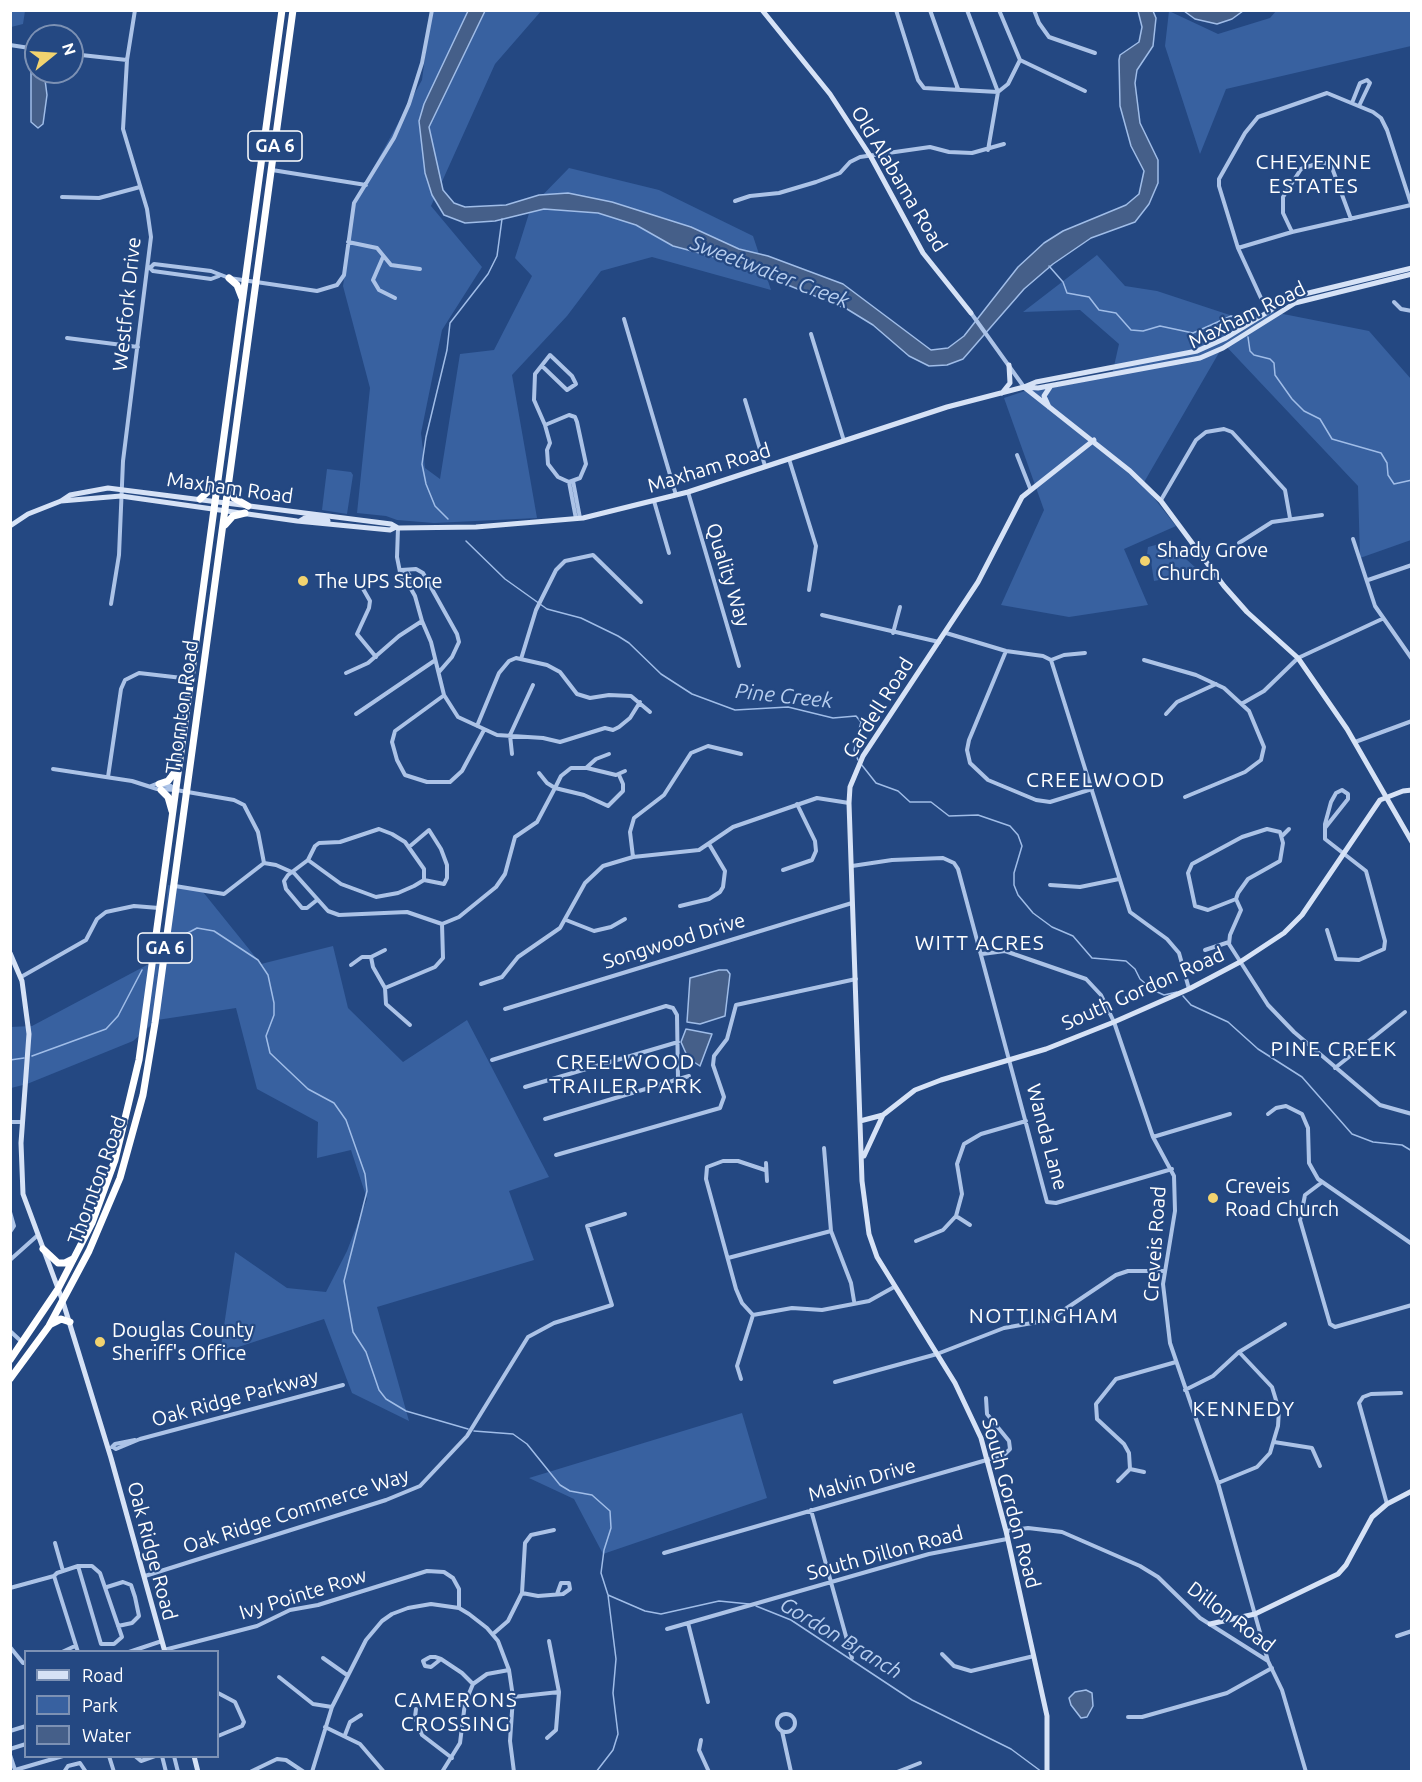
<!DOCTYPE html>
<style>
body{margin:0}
#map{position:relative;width:1422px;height:1782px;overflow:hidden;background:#244882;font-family:Ubuntu,sans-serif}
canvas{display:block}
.frame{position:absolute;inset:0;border:12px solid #fff;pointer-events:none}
.legend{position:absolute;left:24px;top:1650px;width:195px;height:108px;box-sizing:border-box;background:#244882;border:2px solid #7c91b4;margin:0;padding:8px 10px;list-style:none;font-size:18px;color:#fff}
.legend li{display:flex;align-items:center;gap:12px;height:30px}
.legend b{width:30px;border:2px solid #7c91b4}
.north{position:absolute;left:24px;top:24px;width:60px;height:60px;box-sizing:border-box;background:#244882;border:2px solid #7c91b4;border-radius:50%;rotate:72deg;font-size:16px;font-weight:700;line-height:24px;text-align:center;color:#fff}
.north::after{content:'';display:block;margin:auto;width:21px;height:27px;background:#f2d36f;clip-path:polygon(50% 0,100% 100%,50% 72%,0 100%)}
</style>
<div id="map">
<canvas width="1422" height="1782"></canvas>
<div class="frame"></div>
<ul class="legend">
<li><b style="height:8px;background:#d6e2f6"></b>Road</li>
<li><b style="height:16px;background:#3861a0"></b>Park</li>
<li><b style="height:16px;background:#455f89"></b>Water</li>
</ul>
<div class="north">N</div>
</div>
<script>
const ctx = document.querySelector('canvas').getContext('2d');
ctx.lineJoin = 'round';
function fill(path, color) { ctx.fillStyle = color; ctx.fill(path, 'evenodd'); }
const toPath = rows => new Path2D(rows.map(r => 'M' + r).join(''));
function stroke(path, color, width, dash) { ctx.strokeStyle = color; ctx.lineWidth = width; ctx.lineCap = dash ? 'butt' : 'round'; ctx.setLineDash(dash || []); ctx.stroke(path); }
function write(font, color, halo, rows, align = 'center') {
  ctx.font = font + ' Ubuntu,sans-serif'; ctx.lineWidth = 4.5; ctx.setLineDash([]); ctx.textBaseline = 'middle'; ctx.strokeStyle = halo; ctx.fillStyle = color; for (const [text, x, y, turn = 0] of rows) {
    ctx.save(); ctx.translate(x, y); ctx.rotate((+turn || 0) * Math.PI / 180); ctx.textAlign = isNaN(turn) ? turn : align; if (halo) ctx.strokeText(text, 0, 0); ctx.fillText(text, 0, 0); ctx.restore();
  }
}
const green = toPath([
 [11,10,25,11,23,24,11,27],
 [542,10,495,64,431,206,482,267,442,330,421,433,425,468,440,479,460,354,494,350,532,276,515,258,531,207,569,168,659,190,753,236,771,290,652,257,601,271,567,316,512,375,537,518,434,523,397,520,386,516,357,513,370,388,343,286,355,201,422,80,431,11],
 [1169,11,1218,34,1270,18,1276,11,1411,11,1411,46,1226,89,1200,154,1165,46],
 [1097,255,1125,286,1157,291,1254,323,1268,311,1369,331,1411,379,1411,540,1360,558,1358,486,1224,344,1143,484,1176,526,1124,549,1148,605,1069,617,1001,605,1044,510,1004,398,1031,389,1112,375,1119,344,1080,310,1023,312],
 [327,469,351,472,353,475,347,514,322,510],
 [1167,542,1196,568,1194,573,1154,581,1150,555,1147,554,1148,547],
 [168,885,203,892,261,964,333,946,348,1008,403,1062,467,1020,549,1177,509,1191,534,1260,377,1307,409,1421,352,1393,324,1319,220,1353,235,1252,287,1288,326,1292,347,1251,367,1199,351,1150,317,1158,318,1122,257,1089,236,1008,157,1020,133,1041,27,1084,11,1088,10,1027,32,1026,162,957],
 [742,1413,767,1498,603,1554,574,1499,529,1478]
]);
const water = toPath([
 [1219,10,1243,11,1232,19,1217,24,1195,19,1184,11,1219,10],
 [468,11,485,11,429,127,443,190,454,203,465,207,506,205,539,195,568,193,612,202,691,227,739,249,768,256,843,284,931,350,948,348,964,336,1018,267,1044,243,1063,231,1126,205,1139,194,1144,171,1131,146,1120,106,1119,60,1120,55,1139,42,1142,27,1138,11,1153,11,1156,18,1153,46,1137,70,1135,83,1140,123,1158,160,1158,183,1149,204,1135,222,1091,238,1053,264,1024,289,963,359,947,365,929,366,909,356,873,325,847,309,726,260,673,246,636,225,598,213,544,209,495,221,465,223,444,215,432,195,425,173,419,121,424,104,468,11],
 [36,57,36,72,44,72,47,95,43,124,38,128,31,122,31,58,36,57],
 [719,970,727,970,730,974,725,1016,700,1024,687,1022,690,978,719,970],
 [686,1029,712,1034,700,1066,688,1058,681,1042,686,1029],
 [1086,1690,1092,1693,1093,1706,1087,1717,1081,1718,1071,1705,1069,1698,1075,1692,1086,1690]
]);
const stream = toPath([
 [1049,266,1063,282,1067,293,1089,297,1099,310,1116,313,1131,330,1143,331,1160,326,1193,333,1231,316,1241,318,1245,323],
 [1248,337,1250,351,1254,355,1270,359,1274,363,1275,375,1292,399,1304,411,1320,419,1332,439,1381,453,1387,463,1388,475,1394,484,1412,480],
 [448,519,435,506,426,484,422,464,426,437,447,350,450,323,488,274,497,256,502,219],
 [466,541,505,579,547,609,581,618,618,636,629,643,661,674,692,694,735,710,788,707,833,718,856,716,861,722,854,750,858,760],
 [861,764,876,783,898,791,910,802,931,802,949,816,978,815,1010,826,1018,835,1022,846,1014,873,1014,885,1018,895,1033,913,1052,927,1073,936,1092,958,1126,961,1135,969,1140,979,1153,990,1164,995,1177,992],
 [182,936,197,928,214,931,258,960,268,975,274,1003,274,1015,266,1036,270,1053,308,1089,334,1103,346,1120,365,1174,367,1191,344,1281,353,1332,366,1352,379,1390,386,1399,406,1411,468,1429],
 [1183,996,1191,1005,1228,1022,1258,1049,1302,1077,1352,1134,1373,1142,1402,1145,1412,1151],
 [32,1056,106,1029,118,1016,142,970],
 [10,1060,24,1058],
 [474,1431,513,1434,527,1444,560,1485,570,1491,592,1495,610,1511,611,1528,604,1550,601,1573,608,1595,616,1659,613,1693,618,1734,613,1750,596,1772],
 [608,1595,645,1611,661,1614,719,1601,749,1604],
 [756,1606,791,1620,912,1700,1011,1749,1042,1772]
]);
const street = toPath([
 [896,10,918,80,924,88,998,92],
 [930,10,958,89],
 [967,10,998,92],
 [999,10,1020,60,1085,91],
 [1034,10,1039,23,1049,37,1095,53],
 [10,45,36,49],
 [72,54,127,60],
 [998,92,1008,84,1020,60],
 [1352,103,1360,83,1367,80,1370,83,1359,106],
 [988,150,998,92],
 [272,170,366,185],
 [62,197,99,198,140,187],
 [735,201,750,196,779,193,816,182,840,173,850,162,860,157,930,147,949,152,972,153,1004,144],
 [1292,232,1283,213,1283,197,1301,169,1322,162,1331,165,1351,219],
 [348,242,377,248,391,265,420,269],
 [1238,248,1292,232,1411,205],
 [383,257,373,280,379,290,395,298],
 [149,267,153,271,211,279,219,276],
 [151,267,154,264,211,271,229,278,317,291,337,285,344,275,354,203,394,138,409,104,422,63,432,10],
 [1394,302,1401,309,1412,311],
 [1267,311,1238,248,1219,186,1219,179,1245,133,1258,117,1327,93,1373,112,1381,118,1387,130,1412,207],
 [971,313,1024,387],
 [624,319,676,495],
 [811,334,844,441],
 [67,338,138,347],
 [542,366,567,390,576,384,572,376,550,355,535,374,534,400,545,425,569,415,575,417,577,422,586,464,580,478,569,482],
 [745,400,765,466],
 [545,425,550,443,547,450,548,464,558,477,569,482],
 [1017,455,1030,488],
 [789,459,816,546,809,590],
 [573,481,580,518],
 [569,482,576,519],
 [688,492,739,666],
 [1161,500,1196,440,1206,432,1224,429,1232,432,1285,490,1290,518],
 [654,501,669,553],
 [398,528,397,557,401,577,411,587],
 [1353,539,1375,606,1412,659],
 [1239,543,1272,522,1322,515],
 [401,570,416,569,423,573,457,634,459,642,452,657,439,672],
 [402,573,415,596,422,621,431,642,444,695,458,717,497,735,543,738,560,742,605,728,613,730,619,727,630,718,640,702],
 [403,573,408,573,413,581,412,587],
 [1368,580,1412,565],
 [362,587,370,601,369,608,357,634,376,657],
 [111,604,119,555,123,461,151,237,147,209,123,129,127,60,135,10],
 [822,615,939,642],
 [893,633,900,607],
 [946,633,1006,651,1043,656,1051,660,1064,655,1085,653],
 [1006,651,969,740,967,750,970,763,988,780,1036,800,1050,802,1092,789],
 [521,659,536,610,556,570,565,561,593,555,641,602],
 [1051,660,1130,912,1167,939,1179,953,1189,989],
 [1144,660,1196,675,1224,688,1249,711,1264,747,1261,760,1245,772,1185,797],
 [346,673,368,663,399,636,422,621],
 [443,696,395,731,392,742,397,760,405,775,427,782,450,782,462,771,484,730],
 [1243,703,1264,691,1298,658,1382,619],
 [356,714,434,661],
 [1166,714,1177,702,1216,684],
 [477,726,499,673,509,661,516,658,547,665,560,672,577,694,590,698,609,695,631,696,650,712],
 [1355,742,1412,721],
 [512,754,510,735,533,685],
 [609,754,596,759,586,768,571,768,561,776,555,788,584,795,608,806,623,791,623,784,619,775],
 [587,768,616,775,625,771],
 [53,769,132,781,157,789,176,790],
 [108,777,121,689,125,680,139,673,191,679],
 [151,786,156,784,171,786,176,790,234,800,244,805,258,832,264,863],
 [1325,828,1348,799,1348,794,1342,790,1336,793,1331,802,1325,824,1325,839,1366,871,1385,941,1384,949,1359,960,1336,959,1327,930],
 [1283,835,1289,829],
 [409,847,429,830,441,849,447,865,447,878,444,884,424,880],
 [633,857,630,832,634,818,664,795,691,753,708,746,741,754],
 [308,860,341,884,376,897,398,893,414,886,424,880,424,869,405,842,392,834,379,829,340,842,319,843,315,846,308,860,288,875,284,881,286,889,302,908,307,908,317,900],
 [852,866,892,860,943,858,954,863,958,869,1047,1202,1056,1203,1172,1169],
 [783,870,812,860,816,851,815,841,797,804],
 [1050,885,1080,887,1119,879],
 [175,886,224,894,264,863,276,865,294,873,328,911,339,915,407,912,442,924,459,917,496,887,505,874,515,837,537,822,555,788,547,783,539,773],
 [1236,899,1208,910,1195,906,1188,873,1192,864,1242,837,1267,829,1280,832,1283,843,1280,861,1248,879,1238,893,1236,899,1241,910,1230,935,1229,944,1268,1005,1294,1032,1380,1105,1412,1114],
 [680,906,709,899,720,892,723,887,725,871,709,844],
 [566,920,594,931,611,927,625,919],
 [385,950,371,957,373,967,385,988,386,1004,410,1025],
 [1205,950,1229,942],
 [982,954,1005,951,1086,979,1101,995,1114,1022,1153,1137,1174,1176,1175,1211,1163,1284,1170,1343,1218,1483,1268,1661],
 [351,965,362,957,371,957],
 [21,977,86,940,97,919,106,912,134,906,159,908],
 [481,984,502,977,518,957,560,928,585,883,603,866,633,857,699,850,733,827,817,798,849,803],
 [385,988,435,967,443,958,442,924],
 [505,1009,852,903],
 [492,1060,666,1006,673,1008,677,1015,678,1079],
 [1335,1068,1405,1012],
 [525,1087,678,1042],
 [1268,1114,1276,1108,1286,1106,1302,1114,1308,1128,1309,1163,1318,1179,1412,1244],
 [545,1119,689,1076],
 [10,1122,22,1122],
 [1153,1137,1230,1114],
 [824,1148,831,1231,851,1283,854,1301],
 [556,1155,720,1108,724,1097,713,1065,714,1056,727,1039,736,1005,856,979],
 [766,1163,767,1181],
 [765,1170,738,1161,723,1161,707,1167,706,1179,736,1289,742,1303,753,1315,792,1308,822,1310,869,1301,894,1287],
 [1321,1183,1305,1195,1300,1220,1330,1324,1335,1327,1412,1305],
 [10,1212,14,1226,10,1232],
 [956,1216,970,1225],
 [916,1241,943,1230,956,1216,962,1194,957,1164,964,1144,981,1134,1026,1121],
 [728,1258,831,1231],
 [10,1260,38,1235],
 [10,1331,23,1343],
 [741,1379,737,1366,753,1315],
 [835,1382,937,1354,1004,1328,1049,1320,1116,1275,1128,1271,1165,1271],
 [1185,1390,1213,1376,1239,1352,1285,1324],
 [1274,1442,1312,1448,1320,1466],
 [112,1447,115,1444,135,1440],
 [113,1447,116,1449,140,1439,343,1385],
 [1130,1469,1144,1472],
 [1118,1481,1130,1469,1129,1453,1124,1444,1097,1419,1096,1404,1116,1379,1176,1362],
 [1218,1483,1257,1467,1270,1453,1278,1426,1279,1410,1272,1387,1239,1352],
 [1387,1504,1359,1403,1363,1397,1371,1394,1401,1393],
 [811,1510,852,1658],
 [1006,1531,1028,1528,1062,1532,1140,1566,1158,1577,1200,1618,1268,1661,1282,1690,1306,1772],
 [55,1543,63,1571],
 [664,1553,1004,1455,1010,1449,1009,1441,987,1414,986,1398],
 [78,1566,101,1644,114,1644,122,1637,100,1573,92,1566,78,1566,57,1573,54,1576,78,1652],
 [145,1576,386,1500,420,1486,467,1436,528,1337,554,1323,612,1305,587,1226,625,1214],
 [107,1587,123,1582,131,1585,135,1597,139,1616,132,1623,118,1626],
 [10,1588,54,1576],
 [522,1593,538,1596,563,1594,570,1589,569,1583,561,1583,557,1594],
 [688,1623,708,1702],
 [667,1629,929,1554,1007,1539],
 [493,1634,508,1621,522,1593,525,1543,531,1535,554,1530],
 [1397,1636,1412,1631],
 [10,1647,23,1663,26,1662],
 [164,1650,257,1626,290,1610,318,1605,427,1571,444,1572,453,1578,459,1589,459,1608],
 [62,1652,75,1646],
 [129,1652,162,1641],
 [942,1654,954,1666,971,1671,1034,1656],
 [430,1657,435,1657,441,1659,431,1667,425,1666,423,1661,430,1657],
 [323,1658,347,1675],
 [441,1659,462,1673,473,1684],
 [279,1677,313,1704,332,1707],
 [218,1693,235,1702,244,1722,242,1726,218,1736],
 [513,1697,559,1692],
 [416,1709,415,1717,422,1735,452,1758],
 '777 1723a9 9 0 1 1 18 0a9 9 0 1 1-18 0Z',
 [1128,1717,1142,1717,1227,1693,1272,1668],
 [325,1727,360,1744,384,1772],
 [10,1731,26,1726],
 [782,1731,791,1772],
 [345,1735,350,1722,361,1715],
 [547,1738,556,1730,559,1692,549,1641],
 [701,1740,699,1750,709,1772],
 [10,1749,26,1744],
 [10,1755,15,1770,63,1756],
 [109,1756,114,1772],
 [135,1756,141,1761,155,1756],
 [162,1756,166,1772],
 [174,1756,178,1772],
 [64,1772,68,1766,80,1763,86,1772],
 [250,1772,277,1759,286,1760,304,1772],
 [312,1772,332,1707,366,1640,382,1621,392,1614,408,1608,431,1604,459,1608,469,1614,487,1628,498,1641,509,1670,513,1697,510,1741,514,1772],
 [442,1772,460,1743,465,1703,473,1684,487,1674,509,1670],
 [897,1772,920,1763]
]);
const secondary = toPath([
 [762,10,830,94,871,157,923,253,971,313],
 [1024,387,1130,471,1161,501,1224,586,1247,612,1298,658,1347,729,1412,842],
 [1026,387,1038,388,1200,358,1223,348,1295,303,1412,274],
 [1002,393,1010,383,1009,365],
 [1049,407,1044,396,1050,387],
 [61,501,121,496,297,521,390,530,394,528],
 [300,521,305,518,328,521],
 [10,526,28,514,61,501,70,495,108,488,391,524,398,528,476,527,583,518,688,492,947,407,1024,387,1036,382,1197,351,1226,338,1292,297,1412,268],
 [10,953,22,981,29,1034,21,1143,23,1194,63,1302,111,1458,165,1652],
 [860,1121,883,1115,915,1090,941,1080,1046,1049,1114,1022,1189,989,1240,962,1284,933,1302,915,1380,800,1403,791,1412,790],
 [864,1156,883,1115],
 [1210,1624,1255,1614,1338,1574,1346,1565,1372,1517,1387,1504,1412,1491],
 [194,1756,198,1772],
 [1047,1772,1047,1716,1006,1531,981,1438,955,1383,877,1257,869,1234,862,1181,849,803,850,787,863,756,978,582,1022,497,1094,440]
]);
const highway = toPath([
 [229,278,237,285,242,298],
 [231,487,234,498,248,506],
 [200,499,218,482],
 [225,525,233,516,245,513],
 [159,784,168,781,177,769],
 [161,790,168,797,172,811],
 [43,1249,58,1263,65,1263,73,1259],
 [51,1324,61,1319,70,1322],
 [10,1360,58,1289,92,1223,115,1160,139,1060,282,10],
 [10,1379,49,1326,89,1251,120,1178,143,1095,155,1023,293,10]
]);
const markers = [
 [1145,561,6,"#f2d36f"],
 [303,581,6,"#f2d36f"],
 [1213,1198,6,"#f2d36f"],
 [100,1342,6,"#f2d36f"]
];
const shields = [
 [275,146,54],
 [165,948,54]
];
const shieldNames = [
 ["GA 6",275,146],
 ["GA 6",165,948]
];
const streetNames = [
 ["Old Alabama Road",899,179,59],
 ["Westfork Drive",127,304,-84],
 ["Maxham Road",1247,315,-26],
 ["Maxham Road",709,468,-17],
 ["Maxham Road",230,488,8],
 ["Quality Way",728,575,73],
 ["Thornton Road",182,707,-82],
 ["Cardell Road",878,708,-58],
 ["Songwood Drive",674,941,-17],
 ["South Gordon Road",1143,989,-24],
 ["Wanda Lane",1047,1137,75],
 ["Thornton Road",97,1180,-70],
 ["Creveis Road",1155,1244,-86],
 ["Oak Ridge Parkway",235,1398,-15],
 ["Malvin Drive",862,1480,-16],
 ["South Gordon Road",1011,1503,75],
 ["Oak Ridge Commerce Way",296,1511,-18],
 ["Oak Ridge Road",152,1551,75],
 ["South Dillon Road",885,1553,-15],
 ["Ivy Pointe Row",303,1594,-17],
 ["Dillon Road",1231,1617,37]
];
const poiNames = [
 ["Shady Grove",1157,550],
 ["Church",1157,573],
 ["The UPS Store",315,581],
 ["Creveis",1225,1186],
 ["Road Church",1225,1209],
 ["Douglas County",112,1330],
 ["Sheriff's Office",112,1353]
];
const neighbourhoodNames = [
 ["CHEYENNE",1314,162],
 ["ESTATES",1314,186],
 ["CREELWOOD",1096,780],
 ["WITT ACRES",980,943],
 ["PINE CREEK",1334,1049],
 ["CREELWOOD",626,1062],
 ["TRAILER PARK",626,1086],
 ["NOTTINGHAM",1044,1316],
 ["KENNEDY",1244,1409],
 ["CAMERONS",456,1700],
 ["CROSSING",456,1724]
];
const waterNames = [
 ["Sweetwater Creek",770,272,21],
 ["Pine Creek",784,696,6],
 ["Gordon Branch",841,1638,31]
];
fill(green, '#3861a0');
fill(water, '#455f89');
stroke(water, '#a0bde8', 1.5);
stroke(stream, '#a0bde8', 1.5);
stroke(street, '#acc3e7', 4);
stroke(secondary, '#d6e2f6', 5);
stroke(highway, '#fff', 7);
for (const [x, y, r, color] of markers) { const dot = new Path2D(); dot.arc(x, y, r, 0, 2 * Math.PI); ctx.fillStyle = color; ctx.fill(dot); stroke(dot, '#244882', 2); }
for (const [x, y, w] of shields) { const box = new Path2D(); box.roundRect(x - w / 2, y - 15, w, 30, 4.5); ctx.fillStyle = '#244882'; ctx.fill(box); stroke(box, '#fff', 1.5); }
write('bold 18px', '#fff', null, shieldNames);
write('20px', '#fff', '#244882', streetNames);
write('20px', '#fff', '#244882', poiNames, 'left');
ctx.letterSpacing = '1.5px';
write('21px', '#fff', '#244882', neighbourhoodNames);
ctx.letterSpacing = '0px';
write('italic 21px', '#b7ceef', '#244882', waterNames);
</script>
